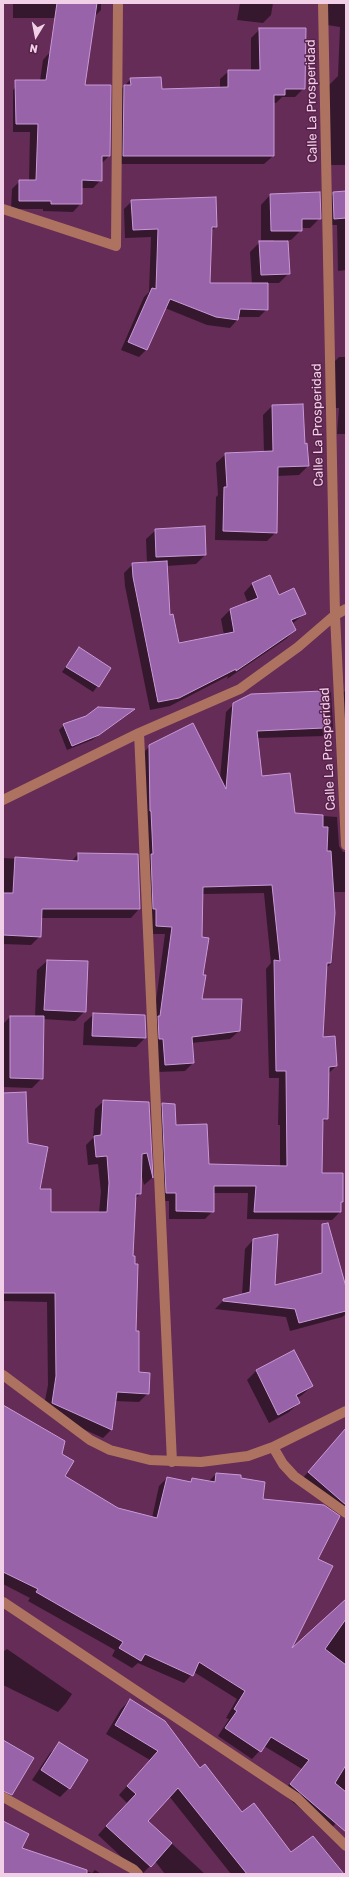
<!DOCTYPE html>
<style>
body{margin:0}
#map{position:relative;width:349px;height:1877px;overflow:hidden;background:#642c56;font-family:Rubik,sans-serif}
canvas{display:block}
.frame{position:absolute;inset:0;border:4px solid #f1cfe7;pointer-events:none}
.north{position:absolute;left:16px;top:16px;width:40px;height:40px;-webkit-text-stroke:3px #58224b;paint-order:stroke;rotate:190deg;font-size:11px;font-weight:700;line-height:16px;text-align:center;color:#f1cfe7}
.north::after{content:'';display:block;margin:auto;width:14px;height:18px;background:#f1cfe7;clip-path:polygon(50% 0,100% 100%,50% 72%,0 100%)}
</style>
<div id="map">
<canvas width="349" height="1877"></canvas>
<div class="frame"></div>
<div class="north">N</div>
</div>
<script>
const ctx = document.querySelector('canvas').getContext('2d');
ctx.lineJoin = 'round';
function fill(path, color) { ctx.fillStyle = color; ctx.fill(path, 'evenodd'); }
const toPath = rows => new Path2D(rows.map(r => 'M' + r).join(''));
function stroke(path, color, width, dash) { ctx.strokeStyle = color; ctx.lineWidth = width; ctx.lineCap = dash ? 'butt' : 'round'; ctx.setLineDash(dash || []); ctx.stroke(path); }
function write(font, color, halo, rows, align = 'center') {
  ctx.font = font + ' Rubik,sans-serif'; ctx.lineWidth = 3; ctx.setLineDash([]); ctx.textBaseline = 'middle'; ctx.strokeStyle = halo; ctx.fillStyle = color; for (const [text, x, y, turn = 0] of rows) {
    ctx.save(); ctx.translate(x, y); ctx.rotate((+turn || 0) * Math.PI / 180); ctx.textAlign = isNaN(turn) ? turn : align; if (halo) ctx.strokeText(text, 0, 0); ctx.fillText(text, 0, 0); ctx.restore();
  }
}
const shadow = toPath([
 [13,3,101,3,101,10,93,18,13,18],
 [240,3,273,3,271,15,263,23,237,20],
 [324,3,346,3,346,165,328,165,329,85,338,76,340,27,321,24],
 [260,29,304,88,295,97,282,97,276,103,273,103,273,156,264,164,115,164,116,94,131,79,161,90,220,88,220,79,229,71,251,71,251,38],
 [51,51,109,156,101,164,101,180,93,188,81,188,81,203,73,212,43,211,43,209,11,209,12,189,20,181,29,181,30,132,13,132,13,90,22,81,40,81,43,60],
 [346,192,346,270,338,271,337,225,327,225,327,200,334,193],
 [270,195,320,218,310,228,301,228,301,230,291,240,287,240,289,273,279,283,267,283,267,309,259,317,238,317,237,320,230,328,207,325,165,308,147,349,139,357,121,350,144,297,149,292,151,237,125,238,124,209,132,201,216,227,210,232,209,284,252,284,250,252,260,242,274,242,274,240,261,240,261,205],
 [339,357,346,357,346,434,337,434,339,408,329,408,330,366],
 [272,406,304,445,308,466,299,475,277,476,276,532,267,541,215,540,216,497,218,495,216,463,226,454,264,453,263,415],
 [156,530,205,555,196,564,166,566,169,616,178,644,224,635,221,619,230,610,248,603,244,593,252,584,270,576,279,596,305,613,292,624,295,630,286,639,227,679,228,676,170,706,150,710,125,586,124,573,133,564,147,563,146,539],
 [79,649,110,669,93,692,62,672],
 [346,669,346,735,339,735,338,699,345,691],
 [331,692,333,728,325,736,256,738,261,777,294,814,337,817,339,846,343,852,345,852,344,826,346,820,346,892,332,892,334,913,332,963,325,969,322,1038,336,1066,328,1074,327,1118,322,1123,321,1174,342,1201,340,1203,340,1212,332,1220,247,1219,248,1193,213,1193,213,1211,205,1219,169,1219,169,1201,159,1201,155,1112,163,1104,175,1126,208,1165,280,1167,280,1125,278,1125,279,1078,269,1078,266,969,271,963,264,893,202,894,201,1000,239,1031,230,1039,191,1043,193,1063,185,1071,157,1072,153,1023,165,934,148,934,142,754,150,746,220,779,226,712,234,704,252,695],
 [129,714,92,740,67,750,59,730,64,725],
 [78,854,139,909,131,918,41,918,40,936,31,945,3,944,3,858,71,862],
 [47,961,87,962,85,1011,75,1021,43,1019,42,1078,32,1088,3,1087,3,1024,10,1017,35,1017,37,970],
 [94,1014,145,1038,136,1047,83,1045,84,1023],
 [3,1094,27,1144,39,1190,50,1213,99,1213,101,1192,98,1164,88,1165,86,1145,93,1138,95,1109,104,1101,148,1103,152,1178,144,1185,141,1173,140,1194,135,1199,132,1257,135,1332,138,1373,148,1393,139,1402,115,1401,111,1430,103,1438,43,1411,48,1385,47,1302,3,1301],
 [253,1240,274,1287,346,1291,346,1314,342,1317,290,1331,286,1317,215,1309,224,1300,242,1295,245,1249],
 [294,1351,312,1386,302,1395,297,1398,299,1403,289,1412,269,1423,247,1380,256,1371],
 [3,1410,61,1454,63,1477,118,1509,152,1518,159,1486,167,1478,189,1483,193,1479,208,1482,216,1474,240,1479,262,1500,317,1559,289,1651,346,1601,346,1823,336,1823,328,1832,282,1793,302,1769,264,1746,252,1759,218,1736,229,1719,226,1718,237,1699,194,1672,184,1683,138,1663,132,1668,112,1656,115,1650,28,1601,30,1598,3,1584],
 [328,1450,346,1452,346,1509,301,1480],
 [7,1649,72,1694,66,1703,58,1712,3,1685,3,1652],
 [130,1700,167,1723,200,1770,242,1813,291,1854,342,1874,231,1874,169,1796,147,1821,205,1874,165,1874,155,1861,142,1874,140,1874,98,1835,127,1803,119,1795,150,1760,106,1734,121,1709],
 [60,1744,69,1788,60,1797,32,1780,50,1753],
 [3,1822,21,1849,92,1873,95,1870,101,1874,3,1874]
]);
const building = toPath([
 [57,3,97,3,85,85,111,85,110,156,102,156,102,181,82,180,82,204,51,204,51,201,19,201,19,180,36,180,38,124,16,124,15,80,46,80,57,3],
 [259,28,306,28,305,89,285,89,285,95,274,95,274,156,123,156,124,85,131,85,130,78,161,77,162,89,228,87,228,70,260,70,259,28],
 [346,191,346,218,334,219,333,192,346,191],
 [320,192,321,219,302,219,302,231,271,231,270,194,320,192],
 [216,197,217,227,212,227,210,283,268,283,268,310,240,309,238,320,216,317,170,299,147,350,128,342,152,288,156,289,158,229,133,230,131,200,216,197],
 [259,241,288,241,290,274,261,275,259,241],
 [303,404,305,444,307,443,309,466,278,467,277,533,223,531,224,487,227,487,225,453,273,451,272,405,303,404],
 [205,526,206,555,156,557,155,529,205,526],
 [167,561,170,615,173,614,179,643,234,632,230,609,258,598,252,583,270,575,279,595,294,588,306,614,291,620,296,630,236,671,236,669,179,698,158,702,133,577,132,563,167,561],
 [79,647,111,668,99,687,66,667,79,647],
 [323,691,324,728,257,731,262,776,290,773,295,813,323,815,323,827,328,827,327,851,331,851,335,913,331,963,327,963,323,1037,335,1036,337,1066,329,1067,328,1119,323,1119,322,1173,343,1173,343,1202,341,1202,341,1212,254,1212,256,1186,214,1186,214,1212,176,1211,176,1193,166,1193,162,1103,175,1104,176,1125,207,1124,209,1164,287,1166,286,1071,276,1071,274,960,280,961,272,885,203,887,202,937,209,938,203,975,206,975,202,999,242,999,240,1031,192,1037,194,1063,165,1065,163,1039,159,1039,158,1016,160,1016,172,927,156,926,156,909,153,909,151,854,153,854,151,811,150,811,149,745,193,723,226,789,233,703,251,694,323,691],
 [98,707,135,709,99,735,72,746,63,724,86,716,98,707],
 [78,853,138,854,140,909,42,909,41,937,3,935,3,893,13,893,15,857,78,861,78,853],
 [47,960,88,961,86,1012,44,1010,47,960],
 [93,1013,145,1015,146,1038,92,1036,93,1013],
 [10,1016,44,1016,43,1079,10,1078,10,1016],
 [26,1092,28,1143,48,1147,40,1189,51,1189,51,1212,107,1212,109,1183,107,1156,96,1157,94,1136,101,1135,103,1100,149,1102,153,1178,147,1153,142,1154,141,1194,136,1194,133,1256,135,1256,135,1264,138,1264,136,1331,139,1331,139,1372,150,1373,149,1394,117,1392,112,1430,52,1403,56,1376,55,1293,3,1293,3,1093,26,1092],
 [328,1223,346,1287,346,1311,299,1323,295,1309,223,1301,223,1299,250,1292,253,1239,278,1234,275,1285,322,1273,322,1224,328,1223],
 [294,1350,313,1386,296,1395,300,1403,278,1415,256,1370,294,1350],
 [3,1405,65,1441,62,1454,74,1461,65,1476,118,1508,157,1518,167,1477,191,1482,192,1478,215,1482,216,1473,241,1475,241,1478,265,1482,263,1499,324,1505,340,1516,318,1559,333,1566,292,1648,346,1599,346,1619,325,1649,346,1665,346,1765,335,1783,346,1792,346,1832,290,1784,309,1760,271,1737,261,1752,225,1728,237,1711,234,1709,245,1691,199,1662,193,1676,145,1654,141,1661,119,1648,123,1642,36,1592,38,1589,3,1572,3,1405],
 [346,1428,346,1505,308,1472,346,1428],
 [130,1699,165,1721,200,1768,205,1764,242,1812,254,1803,291,1852,313,1836,344,1874,247,1874,178,1788,148,1821,172,1843,151,1867,106,1826,136,1794,127,1786,158,1751,115,1725,130,1699],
 [3,1740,34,1758,12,1795,3,1791,3,1740],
 [59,1742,88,1760,70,1789,41,1770,59,1742],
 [3,1821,29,1834,22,1848,87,1870,87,1874,3,1874,3,1821]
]);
const minor = toPath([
 [323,3,335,615,346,845],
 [3,209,116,246,118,3],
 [139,733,172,1462],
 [3,800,139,733,240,689,298,647,335,615,346,609],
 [3,1375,90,1440,110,1450,150,1460,201,1462,248,1456,273,1447,346,1411],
 [273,1447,283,1464,294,1476,346,1513],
 [3,1602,297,1798,346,1846],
 [3,1797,133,1869,138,1874]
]);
const streetNames = [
 ["Calle La Prosperidad",312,101,-91],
 ["Calle La Prosperidad",318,425,-91],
 ["Calle La Prosperidad",328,749,-93]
];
fill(shadow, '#0007');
fill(building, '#9863a9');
stroke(building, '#c89ad7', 1);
stroke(minor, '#ae7360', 10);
write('13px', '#f1cfe7', '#58224b', streetNames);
</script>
